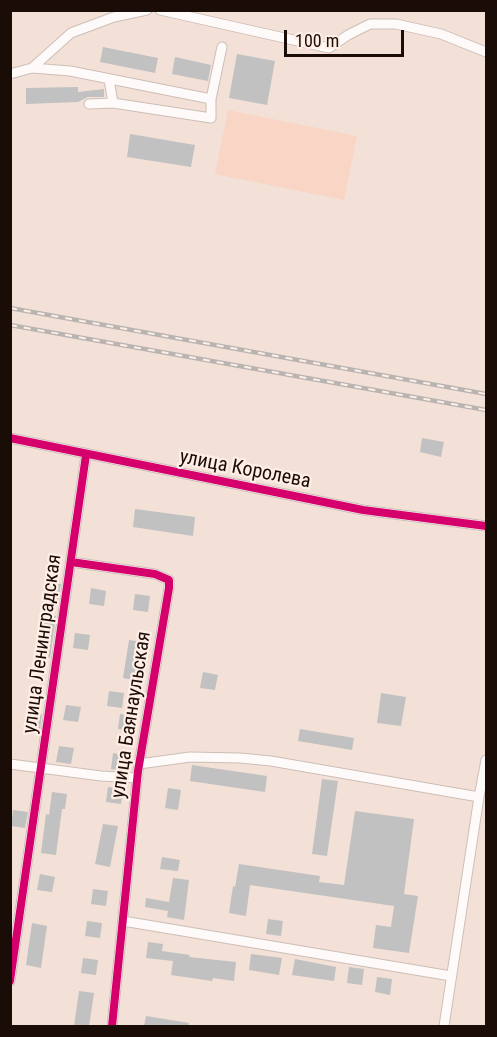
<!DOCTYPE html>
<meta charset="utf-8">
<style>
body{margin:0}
#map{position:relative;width:497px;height:1037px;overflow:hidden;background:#f3e1d8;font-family:"Roboto Condensed",sans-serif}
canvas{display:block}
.frame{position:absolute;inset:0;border:12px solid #1a0c06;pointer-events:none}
.scale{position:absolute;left:284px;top:30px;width:120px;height:27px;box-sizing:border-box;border:3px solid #1a0c06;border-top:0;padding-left:8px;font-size:18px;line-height:21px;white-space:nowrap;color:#1a0c06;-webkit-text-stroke:4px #ffeee6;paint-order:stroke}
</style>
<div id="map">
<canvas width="497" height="1037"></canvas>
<div class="frame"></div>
<div class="scale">100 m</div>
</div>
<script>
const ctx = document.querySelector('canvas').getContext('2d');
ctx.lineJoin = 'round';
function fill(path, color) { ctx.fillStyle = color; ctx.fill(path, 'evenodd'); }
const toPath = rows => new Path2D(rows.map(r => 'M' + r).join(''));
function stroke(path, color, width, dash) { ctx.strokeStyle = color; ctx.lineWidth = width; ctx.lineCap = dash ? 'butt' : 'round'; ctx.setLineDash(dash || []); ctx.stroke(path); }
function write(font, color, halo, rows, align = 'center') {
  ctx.font = font + ' "Roboto Condensed",sans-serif'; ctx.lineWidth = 4.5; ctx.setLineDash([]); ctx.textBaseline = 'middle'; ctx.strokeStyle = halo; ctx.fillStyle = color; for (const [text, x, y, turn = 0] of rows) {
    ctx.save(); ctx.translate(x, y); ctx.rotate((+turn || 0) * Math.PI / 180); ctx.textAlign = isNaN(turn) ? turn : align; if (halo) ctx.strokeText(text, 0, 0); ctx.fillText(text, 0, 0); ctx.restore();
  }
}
const built = toPath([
 [228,110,357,136,344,200,215,174]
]);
const building = toPath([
 [103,47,158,58,155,73,100,62],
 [237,54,275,61,267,105,229,98],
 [175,57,211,65,208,81,172,74],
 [78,87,78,92,104,89,104,97,88,97,78,102,26,104,26,88],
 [130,134,195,145,191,167,127,157],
 [422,438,444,442,441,457,420,452],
 [135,509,195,517,193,536,133,527],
 [47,582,61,584,58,600,45,598],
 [91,588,106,591,104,606,89,604],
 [135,594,150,596,148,612,133,610],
 [43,615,56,616,50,658,36,656],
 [75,633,90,635,88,650,73,648],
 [129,640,144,642,138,681,123,678],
 [203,672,218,675,215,690,200,688],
 [109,691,124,693,122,708,107,706],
 [381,693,406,697,401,726,377,723],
 [66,705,81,707,78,722,63,720],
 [29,712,42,714,40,729,27,727],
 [120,714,135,716,133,731,118,729],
 [300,729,354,738,352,750,298,741],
 [59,746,74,748,71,764,56,762],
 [113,753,128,756,126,771,111,769],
 [192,765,267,776,265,792,190,781],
 [322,779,338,781,327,856,312,854],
 [108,787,123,789,121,804,106,802],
 [168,788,181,790,178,810,165,808],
 [52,792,67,794,65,809,62,809,56,855,41,853,46,814,49,815],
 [13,810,28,812,25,828,11,826],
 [355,811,414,819,404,894,418,896,409,953,373,948,376,925,391,927,394,906,250,885,246,916,229,913,233,886,235,887,239,864,320,876,319,882,344,885],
 [103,824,118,826,110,867,95,864],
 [162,857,180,860,178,871,160,869],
 [40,874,55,877,52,892,37,890],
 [173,878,189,880,184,920,167,917,168,911,145,907,146,898,169,902],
 [93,889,108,891,106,906,91,904],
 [268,919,283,921,281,936,266,934],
 [87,921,102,923,100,938,85,936],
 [32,923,47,926,41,968,26,965],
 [148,942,163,944,162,951,190,955,189,957,236,962,234,981,213,978,212,981,171,975,173,961,146,958],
 [251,954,282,958,279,975,249,970],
 [83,958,98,960,96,975,81,973],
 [295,959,336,967,334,981,292,975],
 [349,967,364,969,362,985,347,983],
 [377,977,392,979,390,995,375,992],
 [79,991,94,993,89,1026,74,1026],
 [146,1016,189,1023,188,1026,144,1026]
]);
const minor = toPath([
 [160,10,329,48,348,35,370,24,396,24,441,34,486,52],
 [32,68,71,33,114,17,147,10],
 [10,74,32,68,70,71,211,99],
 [109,79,113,103],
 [89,104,113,103,211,118,211,99,222,47],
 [10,438,363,510,486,526],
 [71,562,155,574,169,580,169,588,138,771,112,1026],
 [10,764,101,776,138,778],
 [139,764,190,757,240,758,271,761,479,797],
 [123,921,451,976],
 [10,981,86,455],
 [444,1026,479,797,486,760]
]);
const rail = toPath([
 [10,308,486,394],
 [10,325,486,410]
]);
const cycleway = toPath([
 [10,438,363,510,486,526],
 [71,562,155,574,169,580,169,588,138,771,112,1026],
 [10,981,86,455]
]);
const streetNames = [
 ["улица Королева",245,470,11],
 ["улица Ленинградская",43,644,-82],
 ["улица Баянаульская",132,715,-81]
];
fill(built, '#f8d5c4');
fill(building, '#c0c1c0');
stroke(minor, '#cdbeb6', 11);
stroke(minor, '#fdfaf9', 9);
stroke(rail, '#b9b4b2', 4.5);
stroke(rail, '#ffeee6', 2, [7]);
stroke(cycleway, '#d6006c', 8);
write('20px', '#1a0c06', '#ffeee6', streetNames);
</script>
